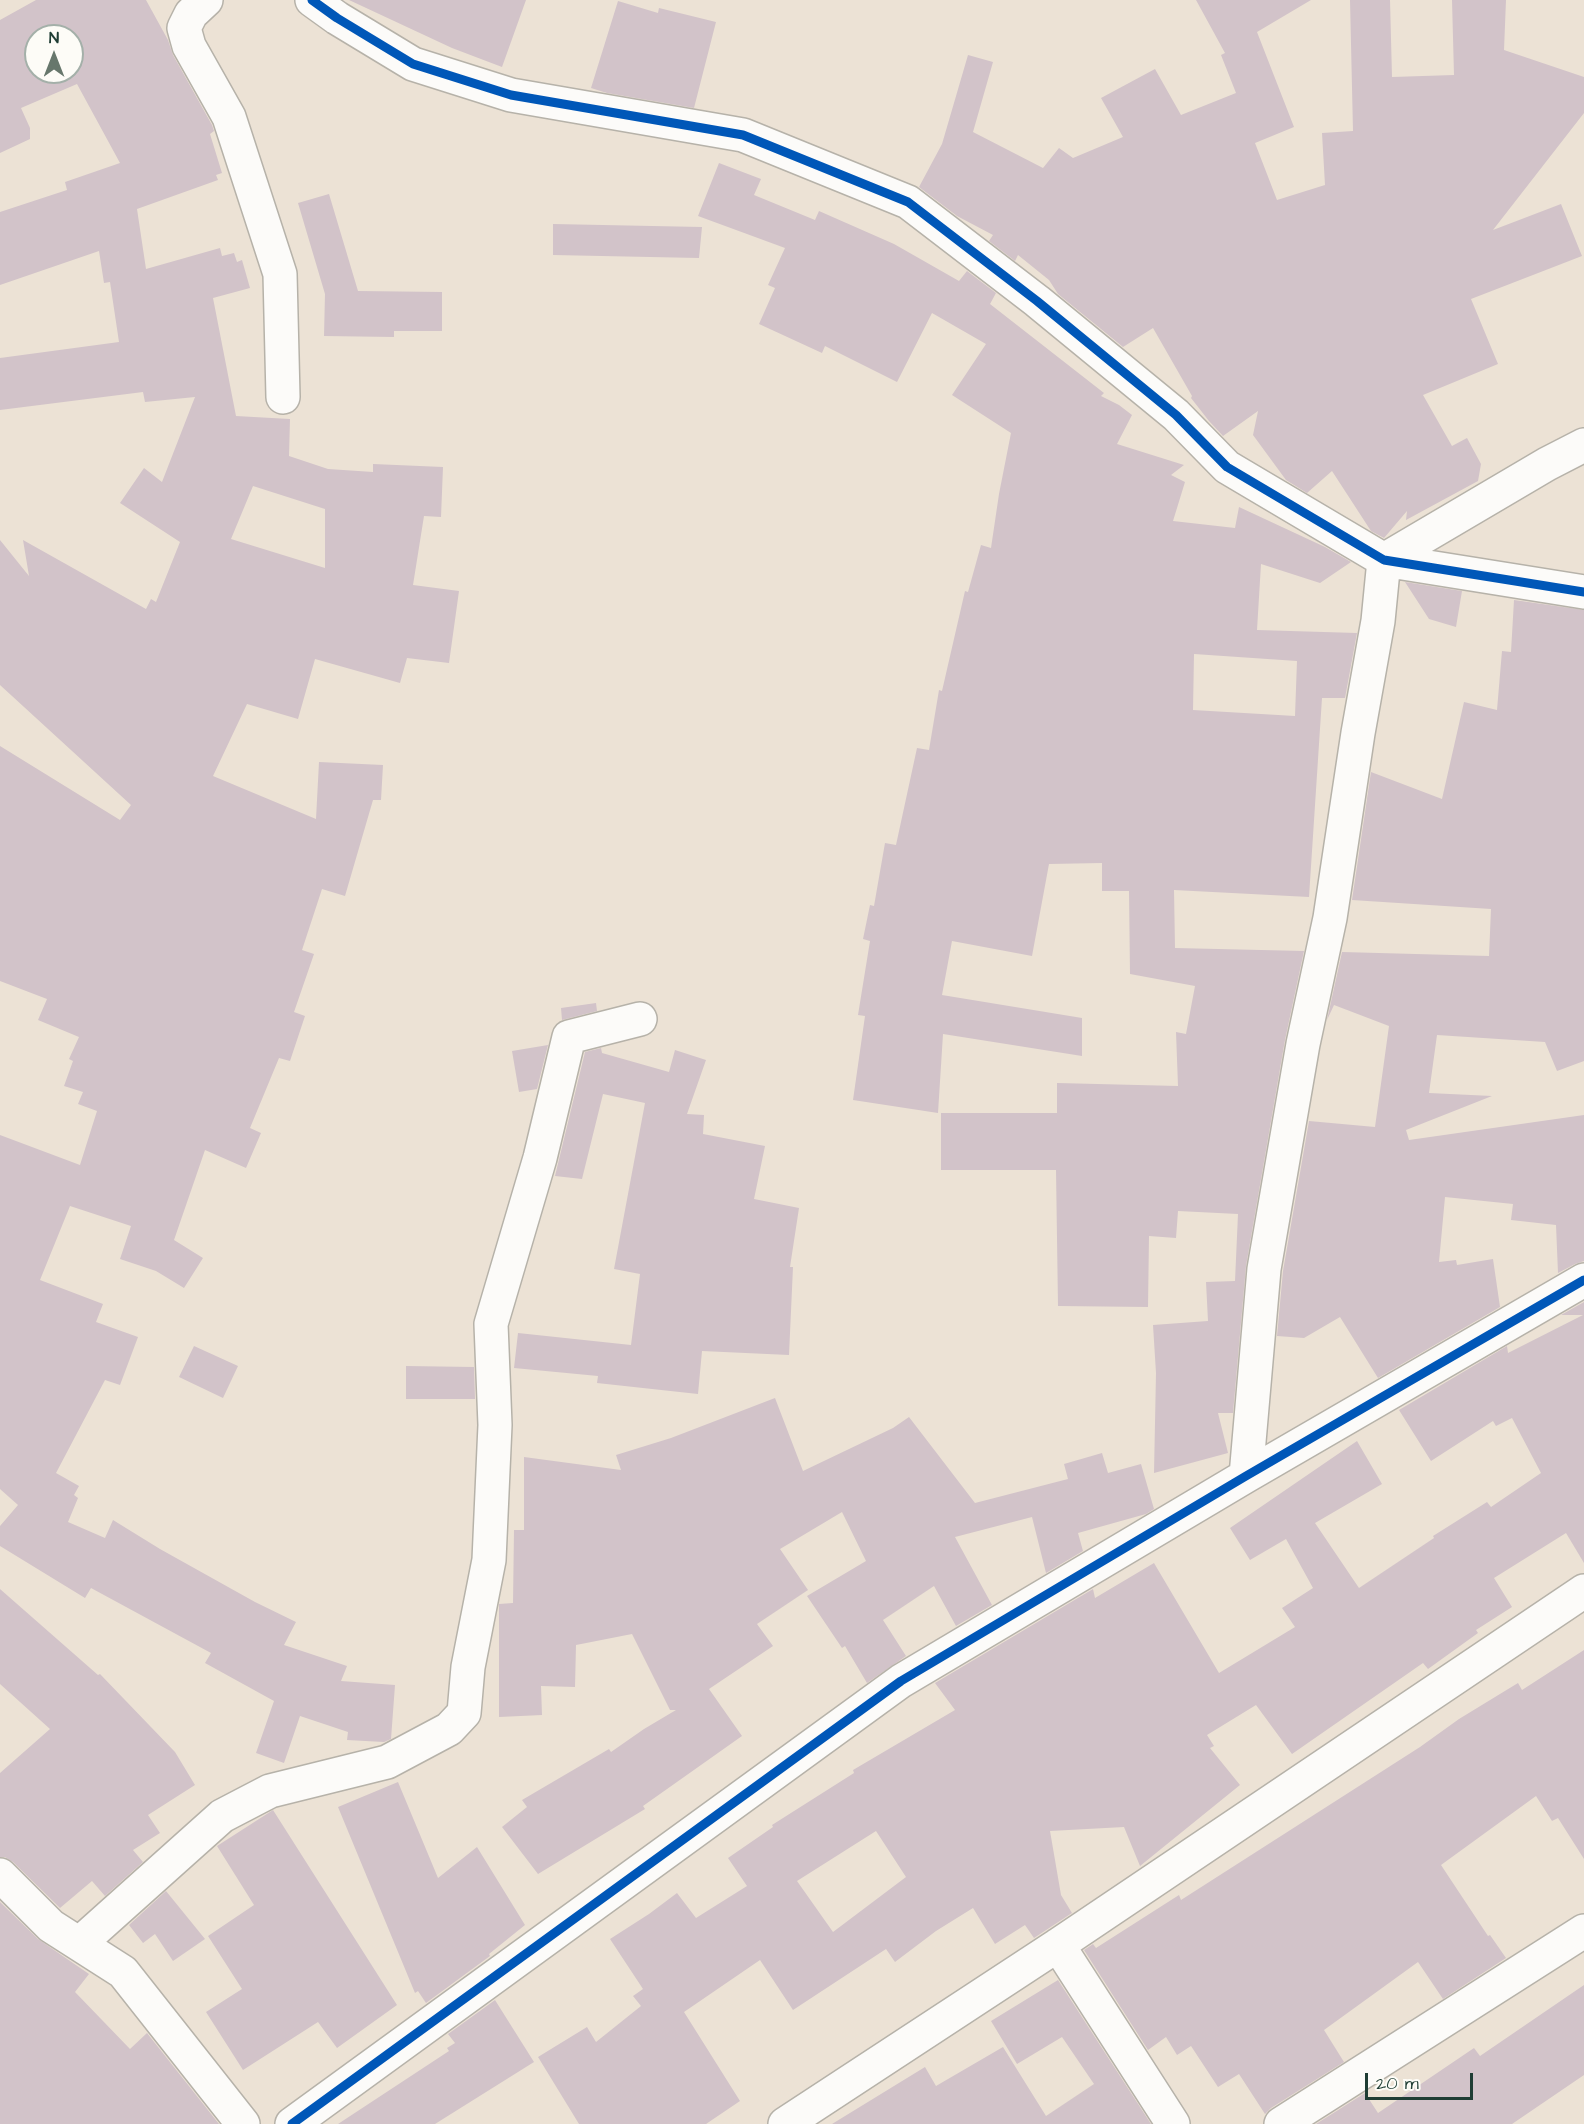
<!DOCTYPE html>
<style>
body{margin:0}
#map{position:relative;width:1584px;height:2124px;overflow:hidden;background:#ece2d5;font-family:"Architects Daughter",sans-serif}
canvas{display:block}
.north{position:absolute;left:24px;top:24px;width:60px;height:60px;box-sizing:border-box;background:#fdfcf7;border:2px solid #a4b0a9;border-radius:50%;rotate:0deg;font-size:16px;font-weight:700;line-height:24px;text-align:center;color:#1f3d34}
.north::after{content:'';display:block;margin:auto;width:21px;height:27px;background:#67776c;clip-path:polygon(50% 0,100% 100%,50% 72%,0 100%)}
.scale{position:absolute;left:1365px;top:2073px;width:108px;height:27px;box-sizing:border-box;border:3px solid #1f3d34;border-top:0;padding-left:8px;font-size:18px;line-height:21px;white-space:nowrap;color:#1f3d34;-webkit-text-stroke:4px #fdfcf7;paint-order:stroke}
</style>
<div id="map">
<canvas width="1584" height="2124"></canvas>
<div class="north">N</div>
<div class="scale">20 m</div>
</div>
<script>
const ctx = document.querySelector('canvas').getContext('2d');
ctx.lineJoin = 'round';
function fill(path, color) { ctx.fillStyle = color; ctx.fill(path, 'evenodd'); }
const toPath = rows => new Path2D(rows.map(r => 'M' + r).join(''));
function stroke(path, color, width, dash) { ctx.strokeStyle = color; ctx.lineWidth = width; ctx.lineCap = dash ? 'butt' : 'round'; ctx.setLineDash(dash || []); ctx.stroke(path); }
const building = toPath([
 [36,0,146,0,168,40,173,55,212,125,214,131,210,134,222,173,216,175,218,180,137,209,146,269,220,248,222,256,234,253,237,262,242,260,250,288,213,298,236,416,290,419,289,456,328,469,373,472,373,464,443,467,441,517,424,516,413,585,459,591,449,663,407,658,400,683,315,659,298,719,247,704,213,776,316,819,319,762,383,765,381,800,373,800,345,896,322,889,302,950,314,954,294,1012,305,1016,290,1061,279,1058,250,1128,261,1133,246,1168,205,1150,174,1240,203,1258,184,1288,156,1271,120,1259,131,1226,70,1206,40,1280,103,1304,96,1322,138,1337,120,1385,105,1380,56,1473,79,1486,74,1495,78,1498,68,1522,105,1538,113,1520,160,1549,255,1602,296,1622,284,1645,347,1666,341,1681,395,1685,391,1739,384,1742,347,1740,348,1732,300,1716,284,1763,256,1753,274,1701,205,1663,211,1653,91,1588,85,1598,0,1546,0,1526,18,1505,0,1489,0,1135,80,1165,97,1111,78,1104,83,1092,64,1086,73,1061,69,1059,79,1037,38,1020,47,999,0,981,0,746,120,820,131,805,0,685,0,540,29,576,23,540,146,609,151,599,156,602,180,542,120,503,144,468,162,482,195,397,145,402,143,392,0,410,0,358,119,342,110,282,104,283,99,251,0,285,0,212,67,190,65,182,120,163,77,84,21,108,30,128,30,139,0,153,0,20],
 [36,36,72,36,72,72,36,72],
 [253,486,325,509,325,568,231,539],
 [349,0,526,0,502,67,452,48],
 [1196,0,1311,0,1257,32,1294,127,1255,143,1277,200,1325,185,1322,133,1353,131,1350,0,1390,0,1392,77,1454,75,1452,0,1506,0,1504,50,1584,77,1584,113,1493,230,1561,204,1582,256,1471,299,1498,364,1423,395,1452,446,1467,438,1481,464,1478,481,1406,520,1407,511,1384,538,1371,531,1332,471,1307,493,1286,480,1253,435,1258,411,1223,436,1209,421,1191,398,1192,396,1153,328,1123,347,1058,294,1049,280,1018,255,1015,261,989,241,993,235,957,216,919,187,942,144,968,55,993,62,973,132,1043,168,1059,148,1073,158,1123,137,1101,98,1155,69,1181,115,1236,93,1221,55,1225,53],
 [618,1,658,13,659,8,716,22,694,108,607,93,591,88],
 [719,163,761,179,754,195,815,220,819,211,894,244,959,281,967,271,996,293,990,304,1104,393,1101,396,1119,405,1132,415,1117,444,1184,465,1171,475,1185,482,1173,521,1235,528,1239,507,1325,547,1351,562,1320,583,1261,564,1257,630,1357,633,1345,698,1322,698,1309,897,1174,890,1175,948,1304,951,1285,1040,1246,1266,1233,1413,1218,1413,1228,1453,1154,1473,1156,1373,1153,1325,1208,1321,1206,1282,1235,1281,1238,1214,1178,1211,1176,1238,1149,1236,1148,1307,1058,1306,1056,1170,941,1170,941,1113,1057,1113,1057,1083,1178,1086,1176,1032,1186,1034,1195,986,1130,974,1129,891,1102,891,1102,863,1049,864,1032,956,952,941,942,995,1082,1018,1082,1056,943,1034,938,1113,853,1100,865,1016,858,1015,870,941,863,939,870,905,874,906,885,843,896,845,917,748,929,750,939,690,942,691,965,591,968,592,981,545,991,548,999,494,1011,433,952,395,986,344,932,313,897,382,825,346,822,353,759,324,775,288,768,285,785,248,698,216],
 [1194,654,1297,661,1295,716,1193,710],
 [329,194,358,291,442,292,442,331,394,331,394,337,324,336,325,294,298,203],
 [553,224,702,227,699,258,553,255],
 [1405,582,1462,591,1456,627,1429,619],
 [1514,600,1584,610,1584,1061,1557,1071,1545,1042,1437,1035,1429,1093,1492,1096,1406,1130,1409,1140,1584,1115,1584,1261,1575,1264,1558,1273,1556,1225,1511,1220,1513,1204,1445,1197,1439,1262,1456,1260,1457,1265,1493,1259,1500,1307,1378,1378,1340,1317,1304,1338,1277,1336,1283,1271,1309,1121,1375,1127,1389,1026,1334,1005,1327,1020,1342,952,1489,956,1491,909,1352,900,1371,772,1442,799,1464,702,1497,710,1502,651,1511,652],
 [596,1003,597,1011,562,1020,561,1008],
 [548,1045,537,1089,519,1092,512,1051],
 [601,1048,602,1053,669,1072,675,1050,706,1060,687,1114,704,1115,703,1134,765,1146,754,1199,799,1208,790,1267,793,1267,789,1355,702,1351,698,1394,597,1383,598,1376,514,1368,518,1333,631,1345,640,1274,614,1269,645,1103,603,1094,582,1179,555,1176,585,1052],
 [1584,1302,1584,1563,1566,1533,1494,1578,1512,1607,1476,1630,1478,1633,1428,1669,1423,1663,1292,1754,1256,1705,1207,1735,1214,1746,1210,1748,1240,1785,1140,1866,1124,1827,1050,1831,1061,1895,1072,1913,1034,1938,1025,1925,995,1944,973,1908,936,1931,895,1962,886,1949,793,2010,760,1960,684,2012,740,2101,706,2124,579,2124,538,2057,587,2027,596,2042,641,2006,633,1996,643,1989,610,1939,649,1914,677,1893,696,1918,747,1886,728,1858,773,1827,772,1825,854,1773,853,1770,955,1710,935,1683,1093,1589,1095,1598,1154,1563,1219,1673,1295,1627,1282,1608,1313,1588,1286,1539,1250,1560,1230,1528,1357,1441,1382,1484,1315,1523,1359,1588,1434,1538,1433,1536,1487,1502,1491,1507,1541,1473,1512,1418,1496,1426,1493,1421,1431,1461,1399,1410,1507,1346,1508,1353,1583,1315,1561,1315],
 [876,1831,906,1877,833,1932,797,1881],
 [194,1346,238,1366,223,1398,179,1377],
 [406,1366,474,1367,475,1399,406,1399],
 [775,1398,803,1471,893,1428,909,1417,975,1503,1068,1479,1064,1464,1102,1453,1108,1473,1141,1464,1154,1509,1146,1514,1078,1533,1083,1551,1046,1573,1032,1517,955,1537,992,1605,956,1626,934,1586,883,1620,906,1656,867,1683,845,1646,842,1648,807,1596,866,1561,842,1512,780,1549,808,1590,757,1624,773,1646,709,1689,742,1736,643,1806,645,1809,538,1874,502,1827,527,1807,522,1800,609,1749,611,1752,644,1729,676,1710,670,1710,632,1634,576,1645,575,1687,541,1686,542,1715,499,1717,499,1604,513,1603,514,1530,524,1530,524,1457,621,1470,616,1455,671,1438],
 [0,1589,98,1675,100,1674,175,1752,195,1785,148,1815,160,1833,133,1850,143,1862,105,1896,92,1881,60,1908,13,1862,5,1857,0,1857,0,1773,50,1729,0,1684],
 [1584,1650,1584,1859,1558,1818,1552,1821,1536,1796,1441,1865,1488,1936,1490,1935,1506,1958,1443,1999,1418,1962,1324,2030,1344,2062,1271,2108,1265,2114,1239,2074,1218,2087,1191,2046,1177,2055,1166,2037,1148,2050,1084,1950,1093,1944,1096,1948,1179,1895,1181,1900,1420,1747,1459,1719,1518,1683,1522,1690],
 [398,1782,438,1878,477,1847,525,1925,489,1954,490,1956,426,2003,418,1991,415,1993,338,1807],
 [273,1810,397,2005,337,2048,318,2022,243,2070,206,2012,242,1989,208,1936,254,1905,217,1846],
 [166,1891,205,1939,173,1961,155,1934,143,1943,129,1925],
 [0,1902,38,1939,89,1974,75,1992,130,2049,147,2033,219,2124,0,2124],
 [1058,1980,1151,2124,832,2124,925,2067,936,2086,1003,2047,1046,2116,1094,2084,1062,2037,1017,2064,991,2021],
 [1584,1985,1584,2075,1512,2124,1316,2124,1365,2093,1378,2113,1474,2048,1480,2056],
 [495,2000,534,2062,435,2124,338,2124,449,2051,447,2048,455,2043,448,2034]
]);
const minor = toPath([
 [206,0,191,14,184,28,189,46,229,117,280,274,283,397],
 [312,0,337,18,413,64,511,95,743,135,908,202,1037,301,1176,415,1227,467,1384,560,1584,592],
 [1246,1476,1264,1269,1303,1044,1330,918,1358,733,1378,621,1384,560,1547,464,1584,445],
 [0,1875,51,1926,123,1972,243,2124],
 [79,1944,222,1816,270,1791,387,1762,449,1729,464,1713,468,1667,489,1560,495,1425,491,1324,540,1158,569,1037,640,1019],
 [1058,1945,1173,2124],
 [292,2124,901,1681,1246,1476,1584,1280],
 [785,2124,1058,1945,1584,1591],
 [1281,2124,1584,1931]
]);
const cycleway = toPath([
 [312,0,337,18,413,64,511,95,743,135,908,202,1037,301,1176,415,1227,467,1384,560,1584,592],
 [292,2124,901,1681,1246,1476,1584,1280]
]);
fill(building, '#d2c3c9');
stroke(minor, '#b6b2a9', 36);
stroke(minor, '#fcfbf9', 33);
stroke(cycleway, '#0057b8', 9);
</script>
